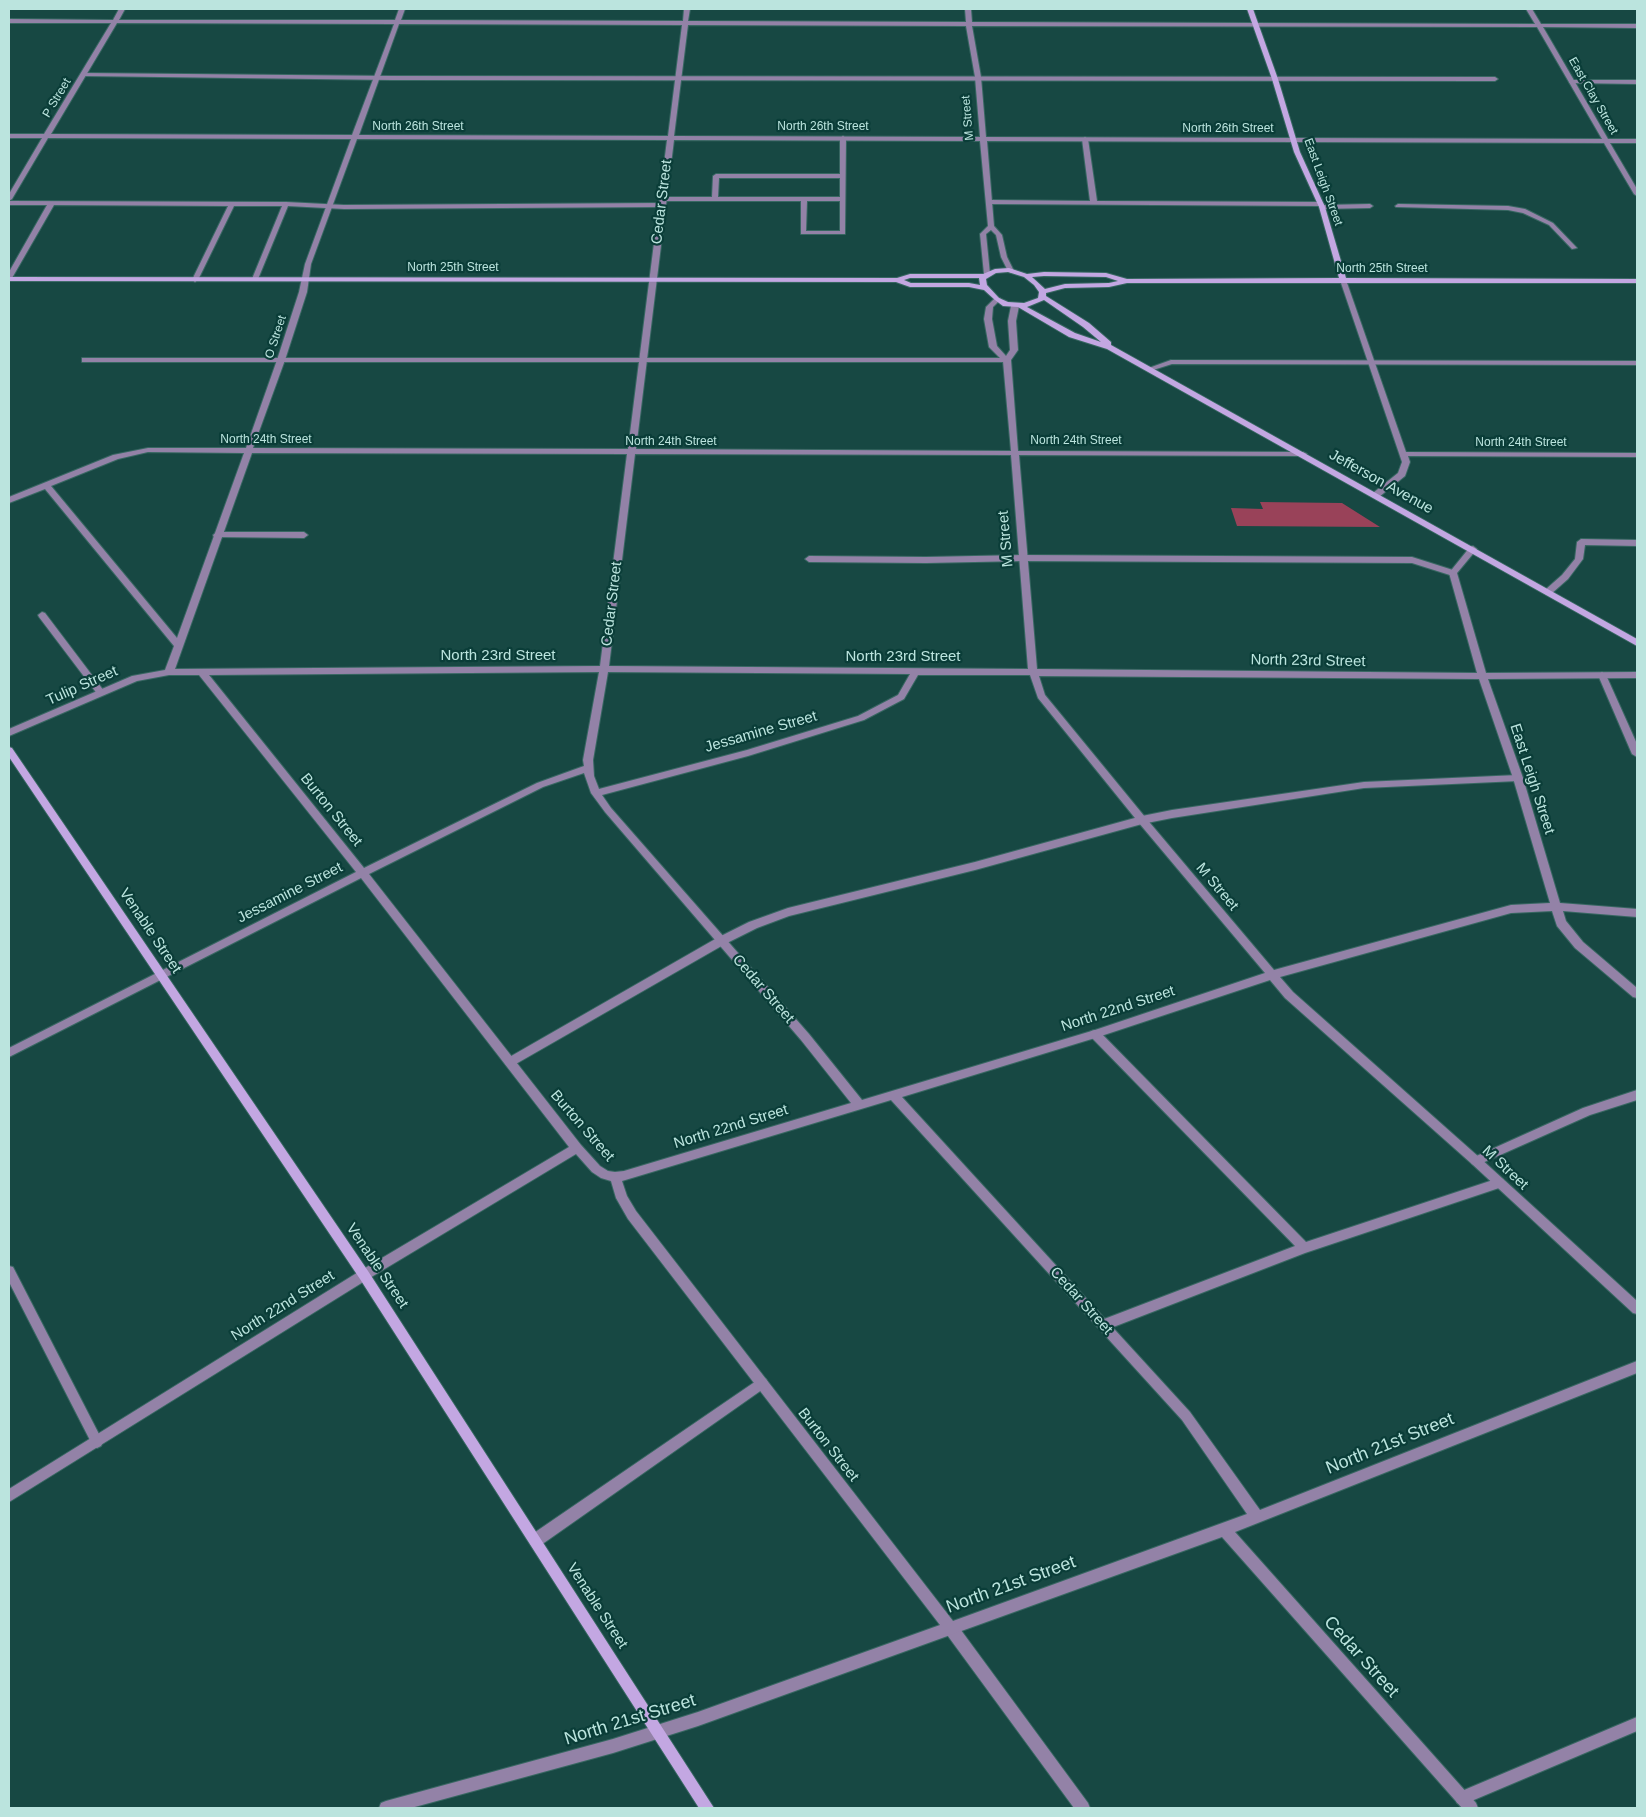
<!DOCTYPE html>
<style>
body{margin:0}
#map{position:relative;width:1646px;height:1817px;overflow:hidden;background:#174843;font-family:Arial,sans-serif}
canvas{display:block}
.frame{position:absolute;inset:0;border:10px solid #bbe4de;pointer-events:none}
</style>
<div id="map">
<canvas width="1646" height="1817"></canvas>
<div class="frame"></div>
</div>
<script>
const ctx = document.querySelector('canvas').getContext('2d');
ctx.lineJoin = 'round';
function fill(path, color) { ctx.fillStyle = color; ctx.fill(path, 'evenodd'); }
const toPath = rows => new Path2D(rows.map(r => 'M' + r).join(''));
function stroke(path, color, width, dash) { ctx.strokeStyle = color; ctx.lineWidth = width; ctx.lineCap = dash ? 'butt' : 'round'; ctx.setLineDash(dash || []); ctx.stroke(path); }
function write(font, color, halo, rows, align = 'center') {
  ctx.font = font + ' Arial,sans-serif'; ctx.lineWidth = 4.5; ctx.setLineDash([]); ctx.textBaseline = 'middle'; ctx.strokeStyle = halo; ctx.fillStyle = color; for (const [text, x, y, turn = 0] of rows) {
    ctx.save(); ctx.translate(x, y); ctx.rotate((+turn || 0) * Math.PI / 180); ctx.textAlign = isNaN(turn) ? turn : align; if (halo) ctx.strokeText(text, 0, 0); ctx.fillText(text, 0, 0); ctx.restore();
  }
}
const green = toPath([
 [1260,502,1342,503,1380,527,1237,526,1231,508,1263,509]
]);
const lane = toPath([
 [84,73,392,76,1495,77,1498,79,1495,81,392,80,82,76,81,75,84,73],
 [1572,80,1637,80,1637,84,1570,83,1569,82,1572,80],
 [843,136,846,138,845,234,801,234,801,201,663,201,660,199,663,197,712,197,713,176,716,174,840,174,840,138,843,136],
 [719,178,840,178,840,197,718,197,719,178],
 [807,201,840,201,840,231,806,231,807,201],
 [1085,137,1088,139,1097,201,1321,202,1323,203,1324,205,1370,204,1373,206,1370,208,1322,209,1320,208,1319,206,990,204,987,202,990,200,1090,201,1082,139,1085,137],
 [9,201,286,202,344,205,662,203,665,205,662,207,344,209,288,206,258,279,255,281,252,279,282,206,234,206,198,280,195,282,192,280,228,206,54,205,12,278,9,280,9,272,47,205,9,205,9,201],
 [1398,204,1508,206,1525,209,1553,223,1577,248,1572,249,1549,225,1523,213,1508,210,1396,207,1395,206,1398,204],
 [82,358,1007,358,1011,360,1007,362,82,362,82,358],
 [1171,360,1637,361,1637,365,1172,364,1150,371,1146,369,1171,360],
 [217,532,304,532,308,535,304,538,214,537,213,535,217,532],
 [1581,539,1637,540,1637,546,1585,545,1583,559,1568,579,1551,594,1545,594,1545,590,1562,575,1575,559,1577,542,1581,539],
 [1023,555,1412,557,1456,571,1457,573,1453,576,1412,563,1023,561,926,563,809,562,805,559,809,556,926,557,1023,555],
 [42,612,45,613,104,691,105,693,104,695,98,695,39,617,38,615,42,612],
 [1602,672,1606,675,1637,744,1637,757,1632,754,1598,675,1602,672],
 [1518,775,1523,778,1518,781,1364,788,1172,818,1142,824,975,870,789,916,757,928,725,944,514,1065,510,1066,506,1065,505,1062,506,1059,717,938,749,922,788,908,975,862,1142,816,1172,810,1364,782,1518,775],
 [1095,1030,1099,1031,1306,1242,1499,1178,1503,1179,1505,1183,1503,1187,1499,1188,1305,1253,1103,1331,1099,1329,1097,1325,1099,1321,1295,1246,1091,1037,1090,1034,1091,1031,1095,1030],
 [1637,1090,1637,1100,1590,1115,1480,1164,1476,1166,1472,1164,1470,1161,1472,1158,1583,1108,1637,1090],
 [9,1266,13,1267,101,1438,103,1442,101,1446,97,1448,93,1446,9,1282,9,1266],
 [762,1377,766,1379,768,1383,766,1387,541,1545,536,1547,531,1545,529,1540,531,1535,762,1377],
 [950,1620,955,1622,1088,1803,1090,1808,1074,1808,945,1632,943,1627,945,1622,950,1620],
 [1637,1717,1637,1731,1462,1805,1457,1803,1455,1798,1457,1793,1637,1717]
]);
const street = toPath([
 [119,9,125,9,119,20,395,20,399,9,405,9,401,20,683,21,684,9,690,9,688,21,966,22,965,9,971,9,972,22,1535,24,1526,9,1532,9,1541,24,1637,24,1637,28,1543,27,1608,139,1637,139,1637,143,1610,143,1637,189,1637,196,1634,194,1604,143,987,141,994,226,1002,235,1007,257,1014,271,1011,273,1008,271,1001,257,996,235,991,230,986,234,990,274,987,276,984,274,980,234,988,226,980,141,674,140,636,449,1011,451,1003,361,989,347,984,319,986,307,995,298,997,297,1001,299,993,307,992,319,997,346,1006,356,1010,350,1008,321,1011,306,1015,304,1019,306,1016,321,1018,350,1011,360,1018,451,1303,452,1307,454,1303,456,1019,455,1037,669,1477,673,1449,573,1470,547,1473,546,1477,549,1457,573,1486,673,1637,672,1637,678,1488,679,1523,778,1560,903,1637,909,1637,917,1563,911,1566,921,1583,942,1637,988,1637,998,1633,997,1575,948,1557,926,1552,911,1511,913,1280,977,1293,992,1480,1158,1637,1301,1637,1314,1633,1313,1472,1164,1285,998,1270,980,1095,1038,902,1097,1190,1412,1260,1510,1637,1361,1637,1373,1235,1532,1476,1803,1478,1808,1462,1808,1222,1537,698,1726,613,1753,411,1808,379,1808,381,1803,386,1801,613,1739,698,1712,940,1625,628,1219,616,1198,611,1181,601,1178,592,1172,576,1154,368,1279,9,1502,9,1489,360,1271,569,1147,361,878,9,1057,9,1048,356,872,199,675,169,675,137,681,9,736,9,729,132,676,165,670,174,646,45,489,9,503,9,497,113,455,148,448,246,448,277,360,299,292,305,264,351,139,48,138,12,199,9,201,9,194,42,138,9,138,9,134,44,134,111,23,9,23,9,19,113,20,119,9],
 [117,23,394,24,352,135,51,134,117,23],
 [399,24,682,25,668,136,359,135,399,24],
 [688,25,966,26,975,77,980,137,674,136,688,25],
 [972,26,1537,27,1602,139,986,137,981,77,972,26],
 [357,139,667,140,628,449,253,448,285,360,307,292,311,264,357,139],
 [148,452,244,453,177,638,51,486,118,459,148,452],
 [252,453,627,454,600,666,175,669,252,453],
 [635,454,1011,455,1028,669,609,666,635,454],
 [599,672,583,760,584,766,537,783,364,868,209,675,599,672],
 [608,672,910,674,898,695,858,716,747,750,599,789,594,776,593,760,608,672],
 [918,675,1030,675,1038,698,1139,823,1265,973,1095,1030,862,1100,809,1034,611,808,602,795,748,756,864,720,904,699,918,675],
 [1039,676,1479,679,1513,778,1550,903,1511,905,1274,970,1145,817,1045,695,1039,676],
 [584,773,591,793,605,812,801,1040,851,1103,624,1171,615,1172,608,1171,600,1166,581,1145,369,874,543,787,584,773],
 [891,1100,1182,1420,1247,1514,953,1621,636,1211,627,1196,622,1181,891,1100],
 [1343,278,1346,280,1406,452,1637,453,1637,457,1408,456,1410,462,1405,476,1379,497,1373,497,1373,493,1398,473,1402,462,1340,280,1343,278]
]);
const secondary = toPath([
 [1247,9,1253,9,1278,79,1300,152,1325,207,1346,278,1637,279,1637,283,1127,283,1109,287,1065,288,1046,293,1046,296,1089,323,1111,342,1111,345,1637,639,1637,646,1107,349,1069,337,1018,307,1003,306,995,300,984,290,969,287,910,287,896,282,9,281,9,277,897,278,910,274,983,274,995,269,1009,268,1027,274,1044,272,1106,273,1127,279,1339,278,1319,207,1294,152,1272,79,1247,9],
 [1008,272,1024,277,1034,285,1039,292,1038,298,1024,303,1008,302,999,298,987,285,986,279,996,273,1008,272],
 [1044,276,1106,277,1118,281,1109,283,1065,284,1045,289,1032,277,1044,276],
 [910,278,979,278,980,285,969,283,911,283,904,280,910,278],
 [1044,300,1083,327,1101,342,1075,333,1027,307,1044,300],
 [9,747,12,748,368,1271,714,1808,699,1808,360,1279,9,757,9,747]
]);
const farStreetnames = [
 ["East Clay Street",1593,96,60],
 ["P Street",57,98,-59],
 ["M Street",968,118,-95],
 ["North 26th Street",418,127],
 ["North 26th Street",823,127],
 ["North 26th Street",1228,129],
 ["East Leigh Street",1323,182,70],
 ["North 25th Street",453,268],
 ["North 25th Street",1382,269],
 ["O Street",276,337,-72],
 ["North 24th Street",266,440],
 ["North 24th Street",1076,441],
 ["North 24th Street",671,442],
 ["North 24th Street",1521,443]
];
const streetNames = [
 ["Cedar Street",662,202,-83],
 ["Jefferson Avenue",1381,482,29],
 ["M Street",1006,539,-95],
 ["Cedar Street",612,604,-83],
 ["North 23rd Street",498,656],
 ["North 23rd Street",903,657],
 ["North 23rd Street",1308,661,1],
 ["Tulip Street",82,686,-24],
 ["Jessamine Street",761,732,-16],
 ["East Leigh Street",1532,779,72],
 ["Burton Street",331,810,51],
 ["M Street",1217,887,50],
 ["Jessamine Street",290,893,-27],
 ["Venable Street",150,931,56],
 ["Cedar Street",763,989,49],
 ["North 22nd Street",1118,1009,-18],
 ["Burton Street",582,1126,49],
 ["North 22nd Street",731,1127,-17],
 ["M Street",1505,1168,43],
 ["Venable Street",377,1266,56],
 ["Cedar Street",1081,1301,48],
 ["North 22nd Street",283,1306,-32],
 ["Burton Street",828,1445,52],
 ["Venable Street",597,1606,57]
];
const nearStreetnames = [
 ["North 21st Street",1390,1444,-22],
 ["North 21st Street",1011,1585,-20],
 ["Cedar Street",1361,1657,48],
 ["North 21st Street",630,1720,-17]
];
fill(green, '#994259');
stroke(lane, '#386762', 2);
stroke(street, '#386762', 2);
stroke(secondary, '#386762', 2);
fill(lane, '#9382a7');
fill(street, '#9382a7');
fill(secondary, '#c3a7e2');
write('12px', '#bbe4de', '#0a3d38', farStreetnames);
write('15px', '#bbe4de', '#0a3d38', streetNames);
write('18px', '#bbe4de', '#0a3d38', nearStreetnames);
</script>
